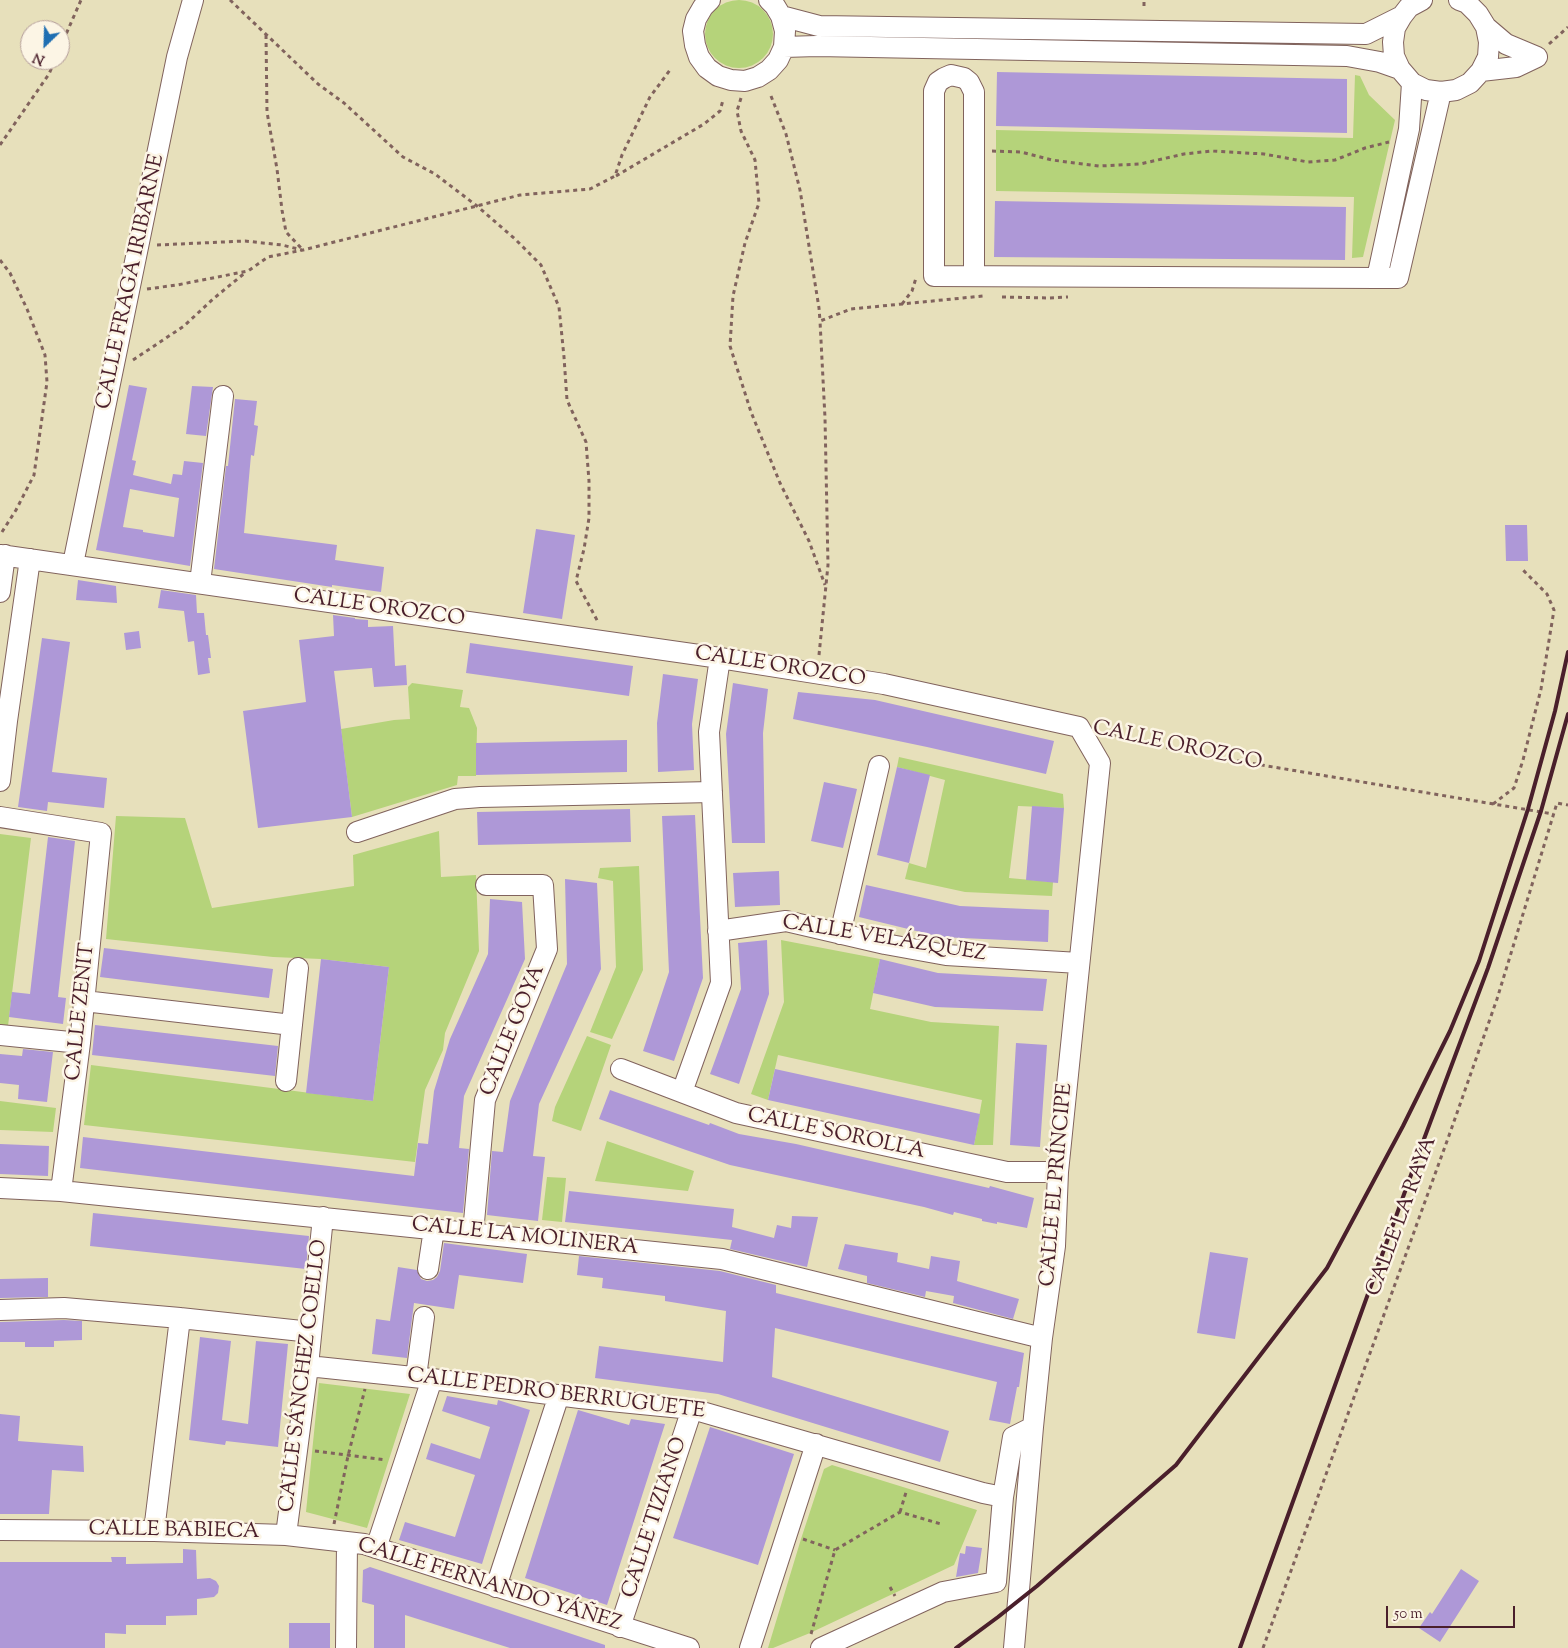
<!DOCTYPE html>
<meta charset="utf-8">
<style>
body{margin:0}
#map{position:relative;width:1568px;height:1648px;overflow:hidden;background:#e7e0bb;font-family:"Sorts Mill Goudy",serif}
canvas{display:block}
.north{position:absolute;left:20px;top:20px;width:50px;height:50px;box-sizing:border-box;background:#fcf5e5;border:1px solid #b59f9b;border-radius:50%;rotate:204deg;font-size:14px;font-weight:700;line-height:20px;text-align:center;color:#4a1f2b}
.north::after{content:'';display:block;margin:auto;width:18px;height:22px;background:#1f6fb2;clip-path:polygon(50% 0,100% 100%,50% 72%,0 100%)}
.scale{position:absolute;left:1386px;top:1606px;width:129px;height:22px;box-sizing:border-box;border:2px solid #4a1f2b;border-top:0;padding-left:6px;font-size:15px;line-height:18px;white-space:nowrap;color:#4a1f2b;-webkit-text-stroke:4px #fcf5e5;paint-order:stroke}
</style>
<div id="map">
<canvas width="1568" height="1648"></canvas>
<div class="north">N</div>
<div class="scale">50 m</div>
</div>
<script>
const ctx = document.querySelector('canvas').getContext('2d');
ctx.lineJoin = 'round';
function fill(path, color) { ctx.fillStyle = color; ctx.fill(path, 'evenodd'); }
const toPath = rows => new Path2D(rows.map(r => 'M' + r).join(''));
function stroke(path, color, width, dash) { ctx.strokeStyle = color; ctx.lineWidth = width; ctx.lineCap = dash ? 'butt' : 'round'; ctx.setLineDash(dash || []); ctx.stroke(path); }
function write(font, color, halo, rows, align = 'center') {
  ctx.font = font + ' "Sorts Mill Goudy",serif'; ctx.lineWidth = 5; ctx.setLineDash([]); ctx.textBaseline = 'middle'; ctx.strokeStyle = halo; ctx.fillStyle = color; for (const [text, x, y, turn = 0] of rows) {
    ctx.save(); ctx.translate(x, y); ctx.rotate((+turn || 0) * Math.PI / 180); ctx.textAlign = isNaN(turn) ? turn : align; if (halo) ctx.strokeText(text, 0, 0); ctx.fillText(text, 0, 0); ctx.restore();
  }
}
const green = toPath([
 '705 34a34 34 0 1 1 68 0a34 34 0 1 1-68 0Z',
 [1355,75,1360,76,1369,95,1395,120,1363,257,1352,258,1354,197,996,191,996,130,1353,138],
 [412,683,463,690,460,707,469,708,477,728,476,776,458,776,457,785,352,817,341,729,394,720,410,719,408,687],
 [899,757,1063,794,1064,808,1018,806,1009,878,1053,882,1052,896,965,892,905,879,909,863,926,868,945,780,897,767],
 [116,816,185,818,212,908,354,886,353,855,439,831,441,877,476,875,479,951,445,1033,443,1050,425,1090,415,1162,84,1125,91,1065,373,1101,389,967,321,959,273,957,106,939],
 [0,834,31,838,8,1026,0,1025],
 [639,866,643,970,612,1039,590,1032,616,967,613,881,598,878,600,868],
 [781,940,880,959,870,1009,931,1022,999,1026,993,1145,974,1145,982,1100,778,1055,768,1100,751,1094,784,1002],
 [587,1036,611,1045,581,1131,552,1121,555,1107],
 [0,1101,56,1108,53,1132,0,1130],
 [607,1141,694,1171,688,1191,595,1181],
 [547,1177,566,1178,562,1222,542,1220],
 [319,1383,410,1394,367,1528,306,1512],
 [832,1465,977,1510,954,1565,810,1633,773,1648,768,1648,801,1539,824,1469]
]);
const building = toPath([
 [997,72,1347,79,1347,133,996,126],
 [995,201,1346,207,1345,260,994,257],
 [129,385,147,388,132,460,136,461,133,475,171,484,173,474,182,475,184,461,203,463,190,566,96,550],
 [130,489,179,498,174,537,143,532,143,530,123,527],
 [192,386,213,387,206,436,186,434],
 [235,399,257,401,254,425,258,426,254,456,251,455,244,533,337,545,335,560,384,567,381,592,332,585,332,587,214,569,226,466,228,466],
 [1505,525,1527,525,1528,561,1506,561],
 [536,529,575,535,562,619,523,613],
 [78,580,116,586,117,603,76,600],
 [161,590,196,595,197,613,204,613,206,635,208,635,211,658,208,658,210,673,198,675,194,641,188,642,184,611,158,608],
 [333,615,355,618,355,619,368,620,368,627,393,626,395,666,406,665,407,685,374,687,372,668,334,671,352,817,258,828,243,711,306,702,299,640,334,636],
 [139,631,141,648,126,650,124,633],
 [42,638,70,642,52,772,107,778,104,808,48,802,47,811,18,807],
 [470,643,633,666,629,696,466,673],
 [663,674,698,679,692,724,694,770,658,772,657,723],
 [733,683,768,689,763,733,765,843,732,843,726,734],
 [798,692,875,700,1054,741,1046,774,927,747,793,719],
 [627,740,627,772,476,775,476,743],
 [897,767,930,775,909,863,877,855],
 [824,782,857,789,843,848,811,841],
 [1032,806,1064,808,1058,883,1026,880],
 [630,809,631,842,478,845,477,812],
 [695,815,703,978,674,1061,643,1051,669,972,662,816],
 [48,837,75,841,58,997,66,998,63,1024,9,1017,12,992,30,994],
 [779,871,780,905,735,907,733,873],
 [565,879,597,883,601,969,539,1104,533,1156,545,1157,538,1221,487,1215,492,1151,503,1152,510,1101,567,964],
 [866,885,960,906,1049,910,1048,942,941,937,859,917],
 [490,899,522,902,525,959,464,1096,459,1148,469,1149,463,1213,80,1168,83,1137,414,1176,418,1143,428,1144,434,1091,450,1039,488,954],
 [767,940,769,994,739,1084,710,1074,741,989,738,943],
 [104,948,273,969,269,998,100,977],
 [321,959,389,967,373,1101,306,1093],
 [880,959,938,973,1047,979,1043,1011,935,1007,873,993],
 [95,1025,278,1046,275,1076,92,1055],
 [1016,1043,1047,1045,1040,1147,1010,1145],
 [23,1049,53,1052,47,1102,18,1099,19,1085,0,1083,0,1054,22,1056],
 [775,1069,980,1114,974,1145,768,1100],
 [610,1090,709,1125,710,1123,739,1134,796,1144,989,1188,990,1186,1034,1198,1027,1228,997,1222,997,1224,982,1221,982,1219,954,1212,953,1215,924,1207,730,1165,686,1150,599,1119],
 [0,1144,49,1146,48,1176,0,1174],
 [569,1191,734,1209,732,1227,774,1238,777,1225,791,1228,792,1216,818,1217,807,1267,730,1249,732,1240,565,1222],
 [93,1213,309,1236,306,1269,90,1246],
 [444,1243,527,1254,523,1283,459,1275,454,1309,414,1303,407,1358,372,1354,376,1319,390,1321,398,1267,417,1270,421,1279,427,1281,433,1280,437,1277,440,1271],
 [845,1244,898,1253,897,1262,929,1269,931,1256,960,1261,957,1281,1019,1299,1013,1319,953,1303,954,1296,926,1291,925,1297,867,1283,867,1276,838,1269],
 [1210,1252,1248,1258,1235,1339,1197,1333],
 [579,1256,720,1271,776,1285,776,1293,1024,1353,1019,1387,1017,1387,1010,1424,989,1420,997,1382,775,1328,772,1377,949,1431,940,1462,718,1394,595,1378,599,1346,723,1362,726,1311,665,1301,665,1296,602,1288,603,1278,577,1275],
 [48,1278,48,1297,0,1298,0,1279],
 [64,1320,82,1321,82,1340,54,1341,54,1347,25,1347,25,1342,0,1342,0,1322],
 [200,1337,231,1341,222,1420,248,1424,256,1341,288,1344,278,1447,226,1441,225,1445,189,1440],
 [447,1396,497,1405,498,1400,530,1410,482,1564,399,1540,405,1522,455,1537,475,1475,426,1459,431,1443,480,1459,490,1427,442,1411],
 [578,1410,629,1425,631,1419,665,1424,607,1605,525,1578],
 [0,1414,20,1416,18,1441,83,1446,84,1472,52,1470,49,1514,0,1514],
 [710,1427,794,1454,758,1565,673,1538],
 [966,1546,982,1548,978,1573,956,1577,960,1553,965,1554],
 [183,1549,196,1550,197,1579,210,1578,216,1581,219,1586,218,1593,214,1597,197,1599,197,1615,166,1616,166,1625,126,1625,126,1634,105,1633,105,1648,0,1648,0,1562,112,1562,111,1557,126,1557,126,1564,183,1563],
 [370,1567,605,1645,605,1648,510,1648,405,1615,405,1648,374,1648,374,1605,362,1602,363,1570],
 [1461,1569,1479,1581,1440,1642,1419,1628,1430,1612,1432,1614],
 [289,1623,330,1623,330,1648,289,1648]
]);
const path = toPath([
 [230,0,318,84,344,103,403,157,435,174,477,206,515,239,541,265,559,307,564,357,567,400,586,442,589,481,589,518,584,549,576,581,598,622],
 [1144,6,1144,0],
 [266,35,267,112,277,169,282,210,286,232,303,250],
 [1549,44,1568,27],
 [60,48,81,0],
 [771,96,786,134,800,190,819,308,820,321],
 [741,98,737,111,741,131,755,160,759,203,745,243,733,296,730,346,751,412,780,483,809,541,825,585],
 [0,145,49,74,55,60],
 [992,151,1021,152,1052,160,1099,166,1140,164,1184,154,1211,151,1264,154,1308,162,1335,160,1365,148,1389,142],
 [616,176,704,124,720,111,723,100],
 [157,245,245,241,282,245,302,250],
 [0,260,10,273,27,309,45,355,47,382,34,475,16,510,0,535],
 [147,289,177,285,248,271,268,257,303,250,520,195,590,189,615,176,622,155,650,97,670,70],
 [1002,297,1048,298,1068,297],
 [902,304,912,291,916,278],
 [133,360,184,326,213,299,246,272],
 [819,655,828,565,825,418,820,321,851,309,983,296],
 [1104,733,1190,753,1553,814],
 [1493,804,1514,788,1523,760,1541,689,1554,610,1547,594,1523,570],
 [315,1451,386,1460],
 [900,1512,907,1489],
 [334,1524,348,1456,365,1389],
 [803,1539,835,1550],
 [890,1587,895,1596],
 [811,1634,835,1550,900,1512,941,1524],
 [1263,1648,1451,1130,1497,999,1557,803,1568,805]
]);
const minor = toPath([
 [710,0,703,7,696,19,693,31,695,45,699,57,707,68,718,76,731,80,745,81,758,77,769,70,778,60,784,47,785,31,781,16,775,6,769,0],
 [1422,0,1409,7,1402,16,1395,28,1393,42,1394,56,1400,69,1412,83,1426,90,1441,92,1456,90,1470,83,1481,71,1488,57,1489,42,1486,27,1478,14,1467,3,1459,0],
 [781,16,819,26,1366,34,1402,16],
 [1486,27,1506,44,1537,57],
 [784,47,817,46,1347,56,1380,62,1400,69],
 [1481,71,1516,67,1537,57],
 [1412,83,1409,129,1377,278,1398,278,1441,92],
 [974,276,974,92,969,82,964,78,951,75,944,78,938,82,934,91,934,276,1377,278],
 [0,555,720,658,884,684,1079,727,1100,763,1058,1172,1055,1246,1042,1338,1033,1427,1014,1648],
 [73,564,177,57,193,0],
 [200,583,223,396],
 [0,592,5,555],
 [0,781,7,721,30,559],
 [0,817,101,833,80,1043,61,1191],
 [357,832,455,799,480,797,712,792],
 [718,931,786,921,885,944,946,955,1079,963],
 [840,934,879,766],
 [84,1001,292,1025],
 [0,1035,80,1043],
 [621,1069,736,1113,1007,1172,1058,1172],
 [286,1081,298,968],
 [682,1092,721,983,709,732,720,658],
 [0,1188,61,1191,722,1259,1042,1338],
 [473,1233,485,1100,547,949,543,885,486,885],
 [428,1269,434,1229],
 [0,1310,64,1308,180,1318,311,1332],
 [308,1366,432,1379,580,1398,692,1409,983,1493,1003,1497],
 [416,1377,424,1317],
 [0,1530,154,1531,286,1535,364,1544,689,1648],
 [154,1531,180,1318],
 [286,1535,308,1366,323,1217],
 [376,1548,432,1379],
 [496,1587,559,1395],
 [620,1627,692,1409],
 [346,1648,347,1542],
 [750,1648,816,1444],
 [821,1648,943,1592,996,1582,1003,1497,1013,1437,1033,1427]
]);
const rail = toPath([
 [956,1648,998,1617,1037,1586,1176,1465,1327,1268,1403,1126,1450,1031,1479,961,1528,809,1555,711,1568,652],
 [1240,1648,1424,1139,1488,968,1541,811,1568,714]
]);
const streetNames = [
 ["CALLE FRAGA IRIBARNE",132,282,-78],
 ["CALLE OROZCO",379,609,8],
 ["CALLE OROZCO",780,668,9],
 ["CALLE OROZCO",1177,747,12],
 ["CALLE VELÁZQUEZ",884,940,9],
 ["CALLE ZENIT",82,1012,-84],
 ["CALLE GOYA",514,1031,-68],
 ["CALLE SOROLLA",836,1135,12],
 ["CALLE EL PRÍNCIPE",1058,1185,-85],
 ["CALLE LA RAYA",1403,1217,-70],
 ["CALLE LA MOLINERA",525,1238,6],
 ["CALLE SÁNCHEZ COELLO",305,1376,-83],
 ["CALLE PEDRO BERRUGUETE",556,1395,7],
 ["CALLE TIZIANO",656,1518,-72],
 ["CALLE BABIECA",174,1532,1],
 ["CALLE FERNANDO YÁÑEZ",489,1586,17]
];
fill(green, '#b5d37a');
fill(building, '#ae98d7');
stroke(minor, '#81635d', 22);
stroke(path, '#81635d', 3, [4, 4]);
stroke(minor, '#fff', 20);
stroke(rail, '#4a1f2b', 4);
write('21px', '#4a1f2b', '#fcf5e5', streetNames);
</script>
